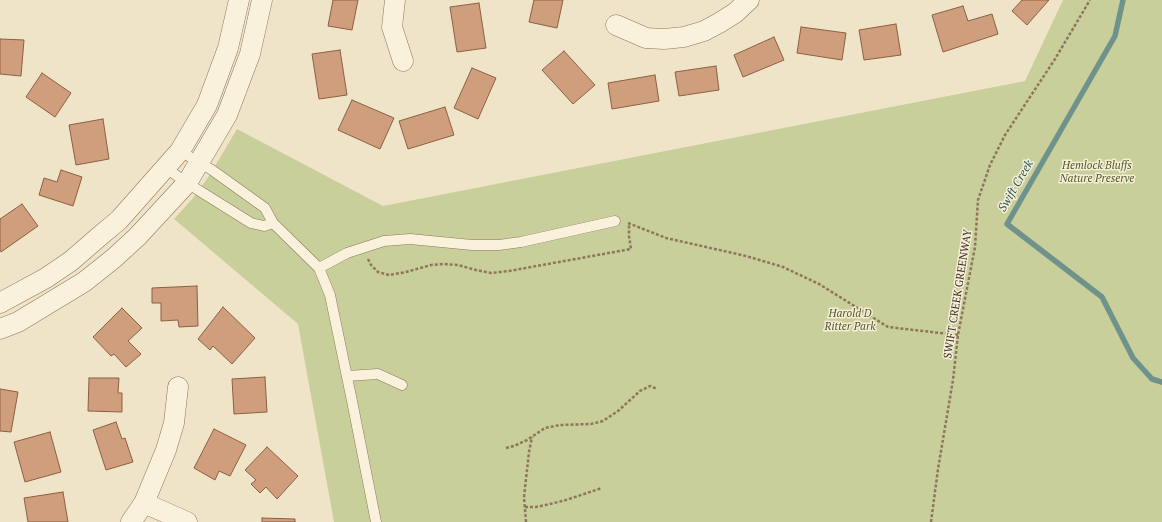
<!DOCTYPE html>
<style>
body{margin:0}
canvas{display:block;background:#f0e4c8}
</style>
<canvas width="1162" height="522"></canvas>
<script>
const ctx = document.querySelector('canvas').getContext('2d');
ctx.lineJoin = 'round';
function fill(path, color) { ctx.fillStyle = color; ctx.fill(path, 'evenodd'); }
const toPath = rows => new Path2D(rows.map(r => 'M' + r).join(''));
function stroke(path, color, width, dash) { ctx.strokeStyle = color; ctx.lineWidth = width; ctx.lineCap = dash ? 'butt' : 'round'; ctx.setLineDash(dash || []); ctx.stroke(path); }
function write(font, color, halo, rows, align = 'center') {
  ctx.font = font + ' "PT Serif",serif'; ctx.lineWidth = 3; ctx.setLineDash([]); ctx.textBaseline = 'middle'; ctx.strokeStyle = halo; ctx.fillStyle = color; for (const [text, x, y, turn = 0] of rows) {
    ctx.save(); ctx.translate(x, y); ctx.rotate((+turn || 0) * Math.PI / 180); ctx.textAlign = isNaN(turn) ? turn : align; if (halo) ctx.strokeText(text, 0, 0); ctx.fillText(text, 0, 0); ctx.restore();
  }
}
const green = toPath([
 [1063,0,1162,0,1162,522,334,522,298,324,174,219,193,198,209,176,237,129,383,206,1025,81]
]);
const stream = toPath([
 [1123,0,1115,36,1007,224,1102,297,1133,358,1152,379,1162,382]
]);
const building = toPath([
 [333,0,358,0,352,30,328,26,333,0],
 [534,0,563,0,557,28,529,22,534,0],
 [1022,0,1049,0,1027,25,1012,11,1022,0],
 [479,3,486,48,457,52,450,7,479,3],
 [963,6,968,21,992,14,998,34,943,52,932,15,963,6],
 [896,24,901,55,864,60,859,30,896,24],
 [801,27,846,33,842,60,797,53,801,27],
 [774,37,784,60,743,77,734,55,774,37],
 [0,39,24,40,21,76,0,74,0,39],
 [340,50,347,95,319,99,312,54,340,50],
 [564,51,595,85,573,104,542,70,564,51],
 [716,66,719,90,679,96,675,72,716,66],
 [472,68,496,78,478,119,454,108,472,68],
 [42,73,71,93,55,117,26,97,42,73],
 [655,75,659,101,612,109,608,83,655,75],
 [352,100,394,118,380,149,338,130,352,100],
 [445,107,454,135,408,149,399,121,445,107],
 [103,119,109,159,76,165,69,125,103,119],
 [61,170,82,177,73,206,39,195,44,178,57,182,61,170],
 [22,204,38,226,1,252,0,250,0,219,22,204],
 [197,286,198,326,179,327,178,320,161,321,161,303,152,303,152,288,197,286],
 [223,307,255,338,232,364,213,346,210,350,198,339,223,307],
 [122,308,142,328,128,341,141,354,126,367,114,354,111,356,93,337,122,308],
 [265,377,267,412,234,414,232,379,265,377],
 [89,378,119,378,118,393,122,393,122,412,88,411,89,378],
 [0,389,18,392,11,432,0,431,0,389],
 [116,422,122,439,125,438,133,462,106,470,93,430,116,422],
 [214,429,246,445,230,476,219,471,215,480,194,468,214,429],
 [50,432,61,472,25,482,14,442,50,432],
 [267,447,298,476,277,499,266,487,260,493,251,484,256,480,245,470,267,447],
 [63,492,68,522,28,522,24,498,63,492],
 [262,518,295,519,295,522,262,522,262,518]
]);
const path = toPath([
 [628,223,666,238,746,256,783,267,819,284,888,327,958,335],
 [368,259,371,265,378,272,389,275,406,272,431,265,444,264,458,265,476,270,491,273,509,271,631,249,629,236,629,224],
 [506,448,514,446,527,440,545,428,560,425,591,424,603,421,618,411,640,391,650,386,657,389],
 [525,507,536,507,550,504,566,500,602,488],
 [526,522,524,497,529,452,532,437],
 [931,522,938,469,953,380,958,335,975,247,978,200,990,165,1005,135,1055,59,1090,0]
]);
const lane = toPath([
 [166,168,187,183,251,223,264,226,273,223,265,208,212,170,180,151],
 [273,223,319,268,330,295,352,401,376,522],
 [319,268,347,253,384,241,410,239,472,245,499,245,521,242,615,221],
 [347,376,378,374,402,385]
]);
const street = toPath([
 [395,0,392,27,403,61],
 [616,25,646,38,664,39,684,37,704,31,719,23,735,13,749,0],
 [0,303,46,278,71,261,101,235,119,220,180,151,207,105,228,48,239,0],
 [0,329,18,322,84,282,113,259,137,237,187,183,227,115,250,54,262,0],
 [144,503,187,522],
 [131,522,144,503,166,450,174,423,178,387]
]);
const parkNames = [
 ["Hemlock Bluffs",1097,166],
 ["Nature Preserve",1097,179],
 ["Harold D",850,314],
 ["Ritter Park",850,327]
];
const streetNames = [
 ["SWIFT CREEK GREENWAY",958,294,-81]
];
const waterNames = [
 ["Swift Creek",1016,186,-60]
];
fill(green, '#c9cf9b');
stroke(stream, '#6f938a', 5.5);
fill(building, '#cf9f7d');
stroke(building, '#8d5f41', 1);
stroke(lane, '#8d765c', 11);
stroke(street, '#8d765c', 21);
stroke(path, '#8d765c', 2.5, [3, 2]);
stroke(lane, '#faf1dc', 10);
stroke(street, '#faf1dc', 20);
write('italic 11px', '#4d5a26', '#f7eed8', parkNames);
write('11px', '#3d2e20', '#f7eed8', streetNames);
write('italic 12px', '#2f5d5a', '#f7eed8', waterNames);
</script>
